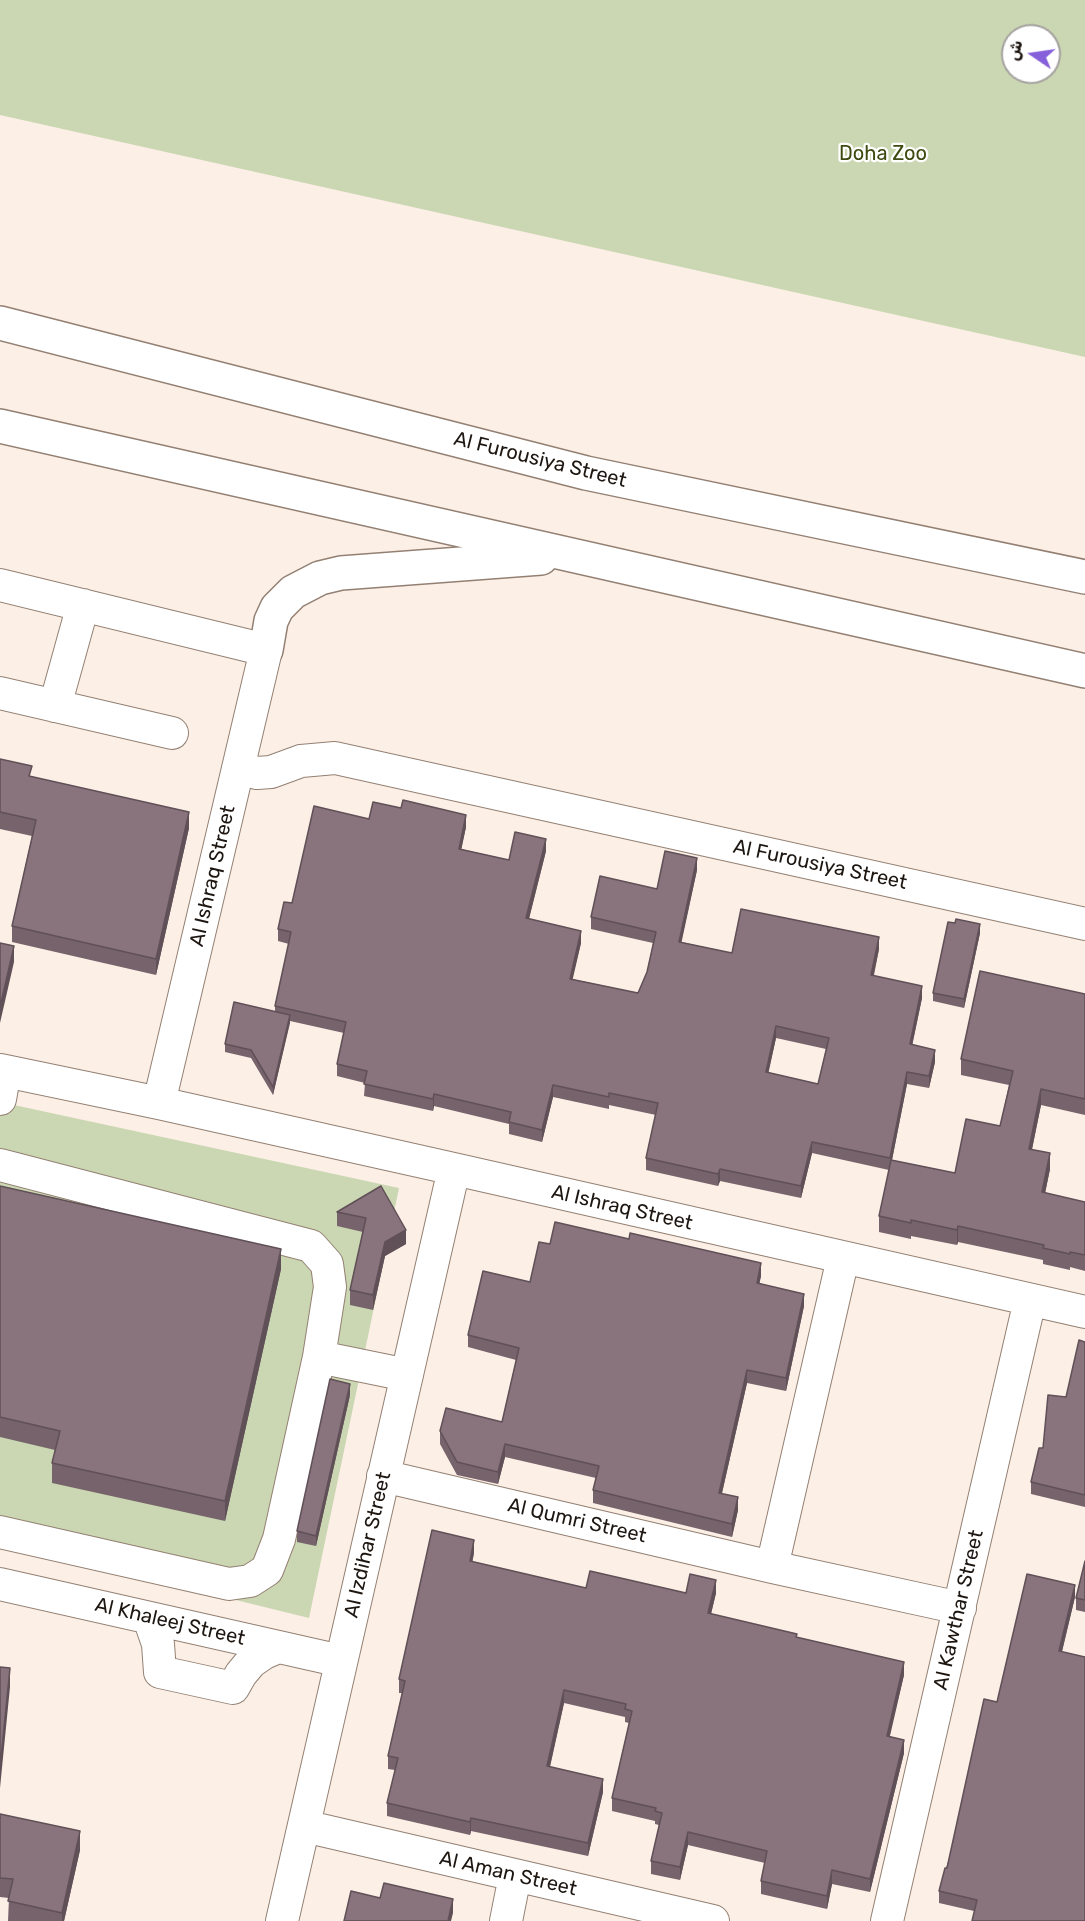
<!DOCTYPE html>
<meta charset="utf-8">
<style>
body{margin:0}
#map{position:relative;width:1085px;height:1921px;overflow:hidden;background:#fcefe6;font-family:Rubik,Cairo,sans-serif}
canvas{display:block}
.north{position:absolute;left:1001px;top:24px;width:60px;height:60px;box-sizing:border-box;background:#fff;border:2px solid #a5a2a0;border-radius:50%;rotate:283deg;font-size:16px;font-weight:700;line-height:24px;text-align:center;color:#1d1611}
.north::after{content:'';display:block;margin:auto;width:21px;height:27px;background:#8660da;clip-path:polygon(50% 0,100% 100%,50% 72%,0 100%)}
</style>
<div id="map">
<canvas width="1085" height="1921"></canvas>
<div class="north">ش</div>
</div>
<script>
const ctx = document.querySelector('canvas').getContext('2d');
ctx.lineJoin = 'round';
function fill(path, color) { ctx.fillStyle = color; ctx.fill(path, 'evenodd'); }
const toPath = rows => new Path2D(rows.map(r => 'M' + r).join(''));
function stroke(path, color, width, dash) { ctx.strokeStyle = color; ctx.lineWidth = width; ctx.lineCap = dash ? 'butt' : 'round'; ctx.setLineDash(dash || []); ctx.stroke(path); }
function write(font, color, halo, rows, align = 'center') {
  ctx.font = font + ' Rubik,sans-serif'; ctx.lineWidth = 4.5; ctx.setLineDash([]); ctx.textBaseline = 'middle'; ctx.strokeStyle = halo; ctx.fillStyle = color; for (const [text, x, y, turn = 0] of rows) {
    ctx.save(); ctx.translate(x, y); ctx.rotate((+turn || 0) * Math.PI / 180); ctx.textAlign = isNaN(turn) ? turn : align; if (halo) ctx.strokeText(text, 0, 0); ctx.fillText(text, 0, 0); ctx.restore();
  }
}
const green = toPath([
 [0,0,1085,0,1085,357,0,115],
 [1013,36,1049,36,1049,72,1013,72],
 [0,1102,399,1188,309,1618,0,1542]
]);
const minor = toPath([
 [0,585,266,650,159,1103],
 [0,693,172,733],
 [55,706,83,605],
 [238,768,257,773,271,772,301,761,335,758,1085,924],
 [0,1070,159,1103,454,1169,1085,1312],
 [0,1099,5,1071],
 [0,1165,311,1246,327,1264,330,1287,319,1357,279,1539,267,1570,250,1581,229,1584,0,1532],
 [319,1357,407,1375],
 [383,1476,772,1567,960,1608],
 [772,1567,843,1258],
 [0,1584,341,1661],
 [149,1618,158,1644,160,1672,233,1688,241,1674,251,1662,264,1653,278,1647],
 [304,1826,713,1921],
 [282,1921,454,1169],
 [506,1921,515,1876],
 [887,1921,1030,1300]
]);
const highway = toPath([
 [0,323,586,473,1085,577],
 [0,426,1085,671],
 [266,650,271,621,277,608,293,592,320,578,341,573,541,558]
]);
const wall = toPath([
 [0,759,32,777,189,828,156,975,12,942,12,926,32,836,0,829],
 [369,819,466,827,461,849,509,860,546,851,529,919,581,943,572,979,638,993,647,972,653,943,591,929,591,917,657,889,697,870,681,942,732,953,879,949,874,975,922,998,912,1045,935,1062,929,1088,907,1084,892,1160,955,1173,1000,1126,1009,1085,961,1075,961,1059,1085,994,1085,1115,1041,1105,1032,1149,1050,1169,1045,1193,1085,1202,1085,1271,1070,1267,1070,1270,1043,1264,1043,1260,958,1242,957,1245,911,1236,911,1239,879,1232,879,1216,889,1170,812,1153,801,1198,720,1181,718,1186,646,1170,646,1158,656,1115,609,1105,609,1109,553,1097,542,1142,509,1134,509,1124,434,1106,433,1111,364,1096,365,1083,337,1076,337,1064,344,1033,290,1021,273,1095,251,1058,225,1052,225,1044,275,1011,275,1006,289,944,278,941,278,929,292,903],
 [776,1038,826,1049,818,1084,768,1073],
 [955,923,980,933,964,1008,933,1001,933,993],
 [0,1186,281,1269,225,1521,52,1483,52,1463,55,1450,0,1437],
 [381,1186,406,1244,385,1256,373,1310,350,1305,350,1290,363,1232,337,1226,337,1212],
 [550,1244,761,1276,759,1283,804,1306,786,1391,747,1383,722,1493,738,1510,732,1537,593,1503,593,1490,596,1478,505,1457,498,1484,457,1475,440,1444,440,1431,502,1422,516,1360,468,1347,468,1335,530,1282],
 [1085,1342,1085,1507,1031,1494,1031,1482,1043,1448,1066,1397],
 [350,1395,316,1546,297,1542,297,1531],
 [474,1553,472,1562,586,1588,686,1593,716,1593,711,1614,797,1637,904,1675,889,1736,904,1753,870,1892,832,1884,827,1909,761,1894,761,1881,765,1863,688,1845,680,1880,651,1874,651,1861,659,1825,655,1824,655,1821,612,1811,612,1798,629,1723,625,1722,625,1717,564,1703,550,1767,603,1792,588,1856,471,1831,470,1835,387,1816,387,1803,395,1770,388,1769,388,1756,402,1693,399,1693,399,1679],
 [1085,1561,1085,1612,1076,1610,1076,1598],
 [1075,1597,1062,1652,974,1911,939,1903,939,1891,997,1702],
 [0,1814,80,1850,64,1921,8,1921,9,1898,0,1897]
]);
const shadedWall = toPath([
 [189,812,189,828,156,975,156,959],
 [466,815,466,827,459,861,459,849],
 [546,839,546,851,526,930,526,918],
 [697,858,697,870,679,954,679,942],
 [980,924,980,933,964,1008,964,999],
 [581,931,581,943,570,991,570,979],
 [879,937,879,949,871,987,871,975],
 [14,946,14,962,0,1023,0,1007],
 [922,986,922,998,910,1056,910,1044],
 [290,1015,290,1023,273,1095,273,1087],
 [776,1026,776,1038,766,1084,766,1072],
 [935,1050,935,1062,929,1088,929,1076],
 [907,1072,907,1084,890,1170,890,1158],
 [553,1085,553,1097,542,1142,542,1130],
 [1041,1089,1041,1105,1029,1164,1029,1149],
 [434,1094,434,1106,433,1111,433,1099],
 [812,1142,812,1153,801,1198,801,1186],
 [1050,1153,1050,1169,1042,1208,1042,1192],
 [720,1169,720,1181,718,1186,718,1174],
 [958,1226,958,1242,957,1245,957,1230],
 [406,1230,406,1244,385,1256,373,1310,373,1295,385,1242],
 [281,1249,281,1269,225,1521,225,1501],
 [761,1263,761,1276,757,1296,757,1283],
 [804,1294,804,1306,786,1391,786,1378],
 [747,1370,747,1383,719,1506,719,1493],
 [350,1384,350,1395,316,1546,316,1536],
 [505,1444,505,1457,498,1484,498,1472],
 [738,1497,738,1510,732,1537,732,1524],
 [474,1540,474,1553,470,1574,470,1561],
 [716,1580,716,1593,708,1626,708,1613],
 [1075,1585,1075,1597,1059,1663,1059,1651],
 [904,1662,904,1675,887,1749,887,1736],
 [10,1668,10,1687,0,1788,0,1768],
 [564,1690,564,1703,547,1779,547,1766],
 [904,1740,904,1753,870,1892,870,1879],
 [603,1779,603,1792,588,1856,588,1843],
 [471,1818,471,1831,470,1835,470,1822],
 [80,1831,80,1850,64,1921,62,1921,62,1913],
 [688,1832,688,1845,680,1880,680,1867],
 [832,1870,832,1884,827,1909,827,1896],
 [453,1899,453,1913,451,1921,448,1921]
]);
const building = toPath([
 [0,759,32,766,29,776,189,812,156,959,12,926,36,820,0,812,0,759],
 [403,800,466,815,459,849,509,860,515,832,546,839,526,918,581,931,570,979,638,993,647,972,656,932,591,917,600,876,657,889,665,851,697,858,679,942,732,953,741,909,879,937,871,975,922,986,910,1044,935,1050,929,1076,907,1072,890,1158,812,1142,801,1186,720,1169,718,1174,646,1158,658,1103,609,1093,609,1097,553,1085,542,1130,509,1122,511,1112,434,1094,433,1099,364,1084,367,1071,337,1064,346,1022,275,1006,291,932,278,929,284,902,292,903,314,806,369,819,373,802,401,808,403,800],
 [776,1026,829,1038,818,1084,766,1072,776,1026],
 [956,919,980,924,964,999,933,993,948,922,955,923,956,919],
 [0,943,14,946,0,1007,0,943],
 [980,971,1085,994,1085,1099,1041,1089,1029,1149,1050,1153,1042,1192,1085,1202,1085,1255,1070,1252,1070,1254,1043,1248,1044,1245,958,1226,957,1230,911,1220,911,1223,879,1216,891,1160,955,1173,966,1119,1000,1126,1013,1071,961,1059,980,971],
 [234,1002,290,1015,273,1087,251,1050,225,1044,234,1002],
 [0,1186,281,1249,225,1501,52,1463,60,1431,0,1417,0,1186],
 [381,1186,406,1230,385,1242,373,1295,350,1290,366,1218,337,1212,381,1186],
 [555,1222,629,1239,630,1233,761,1263,757,1283,804,1294,786,1378,747,1370,719,1493,738,1497,732,1524,593,1490,599,1466,505,1444,498,1472,457,1462,440,1431,446,1408,502,1422,519,1348,468,1335,483,1271,530,1282,539,1242,550,1244,555,1222],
 [1079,1340,1085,1342,1085,1495,1031,1482,1039,1448,1043,1448,1048,1395,1066,1397,1079,1340],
 [330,1379,350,1384,316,1536,297,1531,330,1379],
 [432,1530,474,1540,470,1561,586,1588,590,1571,686,1593,690,1574,716,1580,708,1613,797,1634,796,1637,904,1662,887,1736,904,1740,870,1879,832,1870,827,1896,761,1881,767,1851,688,1832,680,1867,651,1861,662,1813,655,1811,656,1808,612,1798,632,1711,625,1709,626,1704,564,1690,547,1766,603,1779,588,1843,471,1818,470,1822,387,1803,398,1758,388,1756,405,1681,399,1679,432,1530],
 [1085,1561,1085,1600,1076,1598,1085,1561],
 [1027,1574,1075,1585,1059,1651,1085,1657,1085,1921,972,1921,977,1900,939,1891,945,1868,947,1868,984,1699,997,1702,1027,1574],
 [0,1667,10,1668,0,1768,0,1667],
 [0,1814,80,1831,62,1913,8,1901,13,1879,0,1878,0,1814],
 [384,1883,453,1899,448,1921,344,1921,351,1891,380,1898,384,1883]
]);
const parkNames = [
 ["Doha Zoo",883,154]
];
const streetNames = [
 ["Al Furousiya Street",540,460,14],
 ["Al Furousiya Street",820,865,12],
 ["Al Ishraq Street",213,876,-77],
 ["Al Ishraq Street",622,1208,13],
 ["Al Qumri Street",577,1521,13],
 ["Al Izdihar Street",368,1545,-77],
 ["Al Kawthar Street",959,1610,-77],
 ["Al Khaleej Street",170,1622,13],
 ["Al Aman Street",508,1874,13]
];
fill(green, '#cbd7b2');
stroke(minor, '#938073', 34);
stroke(highway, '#938073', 36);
stroke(minor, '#fff', 32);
stroke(highway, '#fff', 33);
fill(wall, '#76636b');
fill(shadedWall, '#605057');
fill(building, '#89737c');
stroke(building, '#605057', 1.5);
write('20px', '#3e4b10', '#fff', parkNames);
write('20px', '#1d1611', '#fff', streetNames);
</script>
